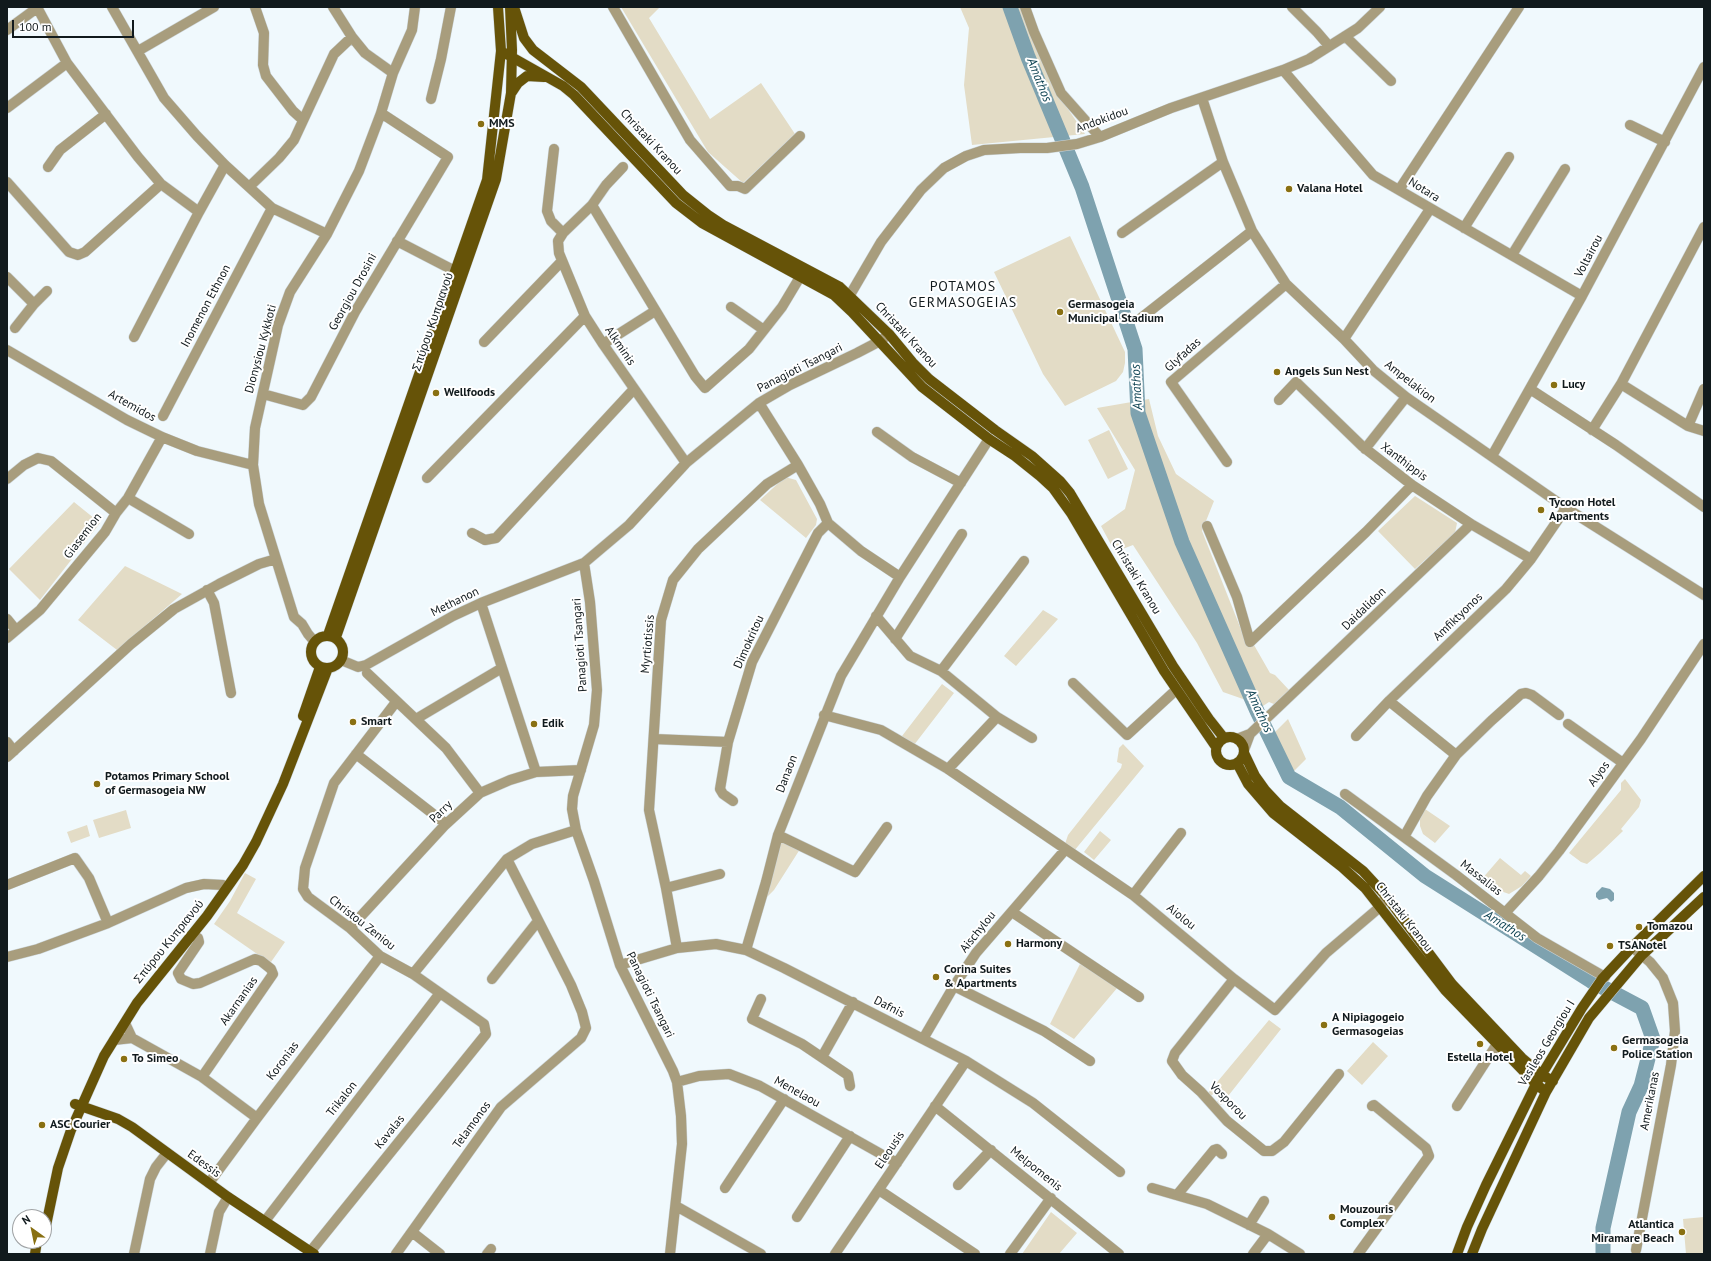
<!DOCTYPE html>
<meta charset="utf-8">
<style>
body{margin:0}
#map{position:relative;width:1711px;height:1261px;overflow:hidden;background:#f0f9fd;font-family:"PT Sans",sans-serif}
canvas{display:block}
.frame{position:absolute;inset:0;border:8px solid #111a1d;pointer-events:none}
.north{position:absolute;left:12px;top:1209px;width:40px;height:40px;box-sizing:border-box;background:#fff;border:1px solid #a0a3a5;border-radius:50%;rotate:327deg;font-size:11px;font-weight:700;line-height:16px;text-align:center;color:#111a1d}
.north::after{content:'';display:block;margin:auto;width:14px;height:18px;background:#897012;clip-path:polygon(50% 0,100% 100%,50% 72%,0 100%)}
.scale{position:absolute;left:12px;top:20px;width:122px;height:18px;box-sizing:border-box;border:2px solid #111a1d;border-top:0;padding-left:5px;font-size:12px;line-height:14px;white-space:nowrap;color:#111a1d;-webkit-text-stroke:3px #fff;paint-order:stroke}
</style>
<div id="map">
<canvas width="1711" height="1261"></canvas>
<div class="frame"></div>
<div class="north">N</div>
<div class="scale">100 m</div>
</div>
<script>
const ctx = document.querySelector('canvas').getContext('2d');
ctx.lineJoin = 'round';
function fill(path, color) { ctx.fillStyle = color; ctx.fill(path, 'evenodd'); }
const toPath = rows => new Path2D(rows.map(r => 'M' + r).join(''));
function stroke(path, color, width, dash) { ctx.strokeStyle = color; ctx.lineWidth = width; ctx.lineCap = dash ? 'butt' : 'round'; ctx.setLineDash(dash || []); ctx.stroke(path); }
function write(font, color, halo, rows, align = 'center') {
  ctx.font = font + ' "PT Sans",sans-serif'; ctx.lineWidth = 4; ctx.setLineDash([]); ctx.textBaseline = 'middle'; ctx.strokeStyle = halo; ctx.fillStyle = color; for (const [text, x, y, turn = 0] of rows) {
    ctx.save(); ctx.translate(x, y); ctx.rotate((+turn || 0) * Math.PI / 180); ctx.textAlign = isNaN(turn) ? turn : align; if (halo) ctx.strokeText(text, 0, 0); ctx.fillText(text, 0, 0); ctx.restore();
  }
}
const green = toPath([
 [621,7,660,7,649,18,710,119,761,83,795,134,743,183,708,152],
 [960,7,1022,7,1053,87,1085,134,972,145,964,85,969,28],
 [1070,236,1125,352,1125,363,1123,372,1116,381,1065,406,1043,374,994,272],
 [1149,399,1158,436,1176,474,1214,501,1202,531,1248,647,1254,645,1270,673,1275,675,1290,691,1276,705,1269,702,1263,706,1223,692,1197,643,1133,545,1115,552,1101,526,1125,509,1135,470,1097,408],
 [1109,430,1128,469,1108,479,1088,440],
 [785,477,796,480,817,519,816,525,806,538,760,500],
 [1415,496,1457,523,1455,533,1415,569,1378,531],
 [74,502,100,523,40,600,9,569],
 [125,566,182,594,117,650,78,620],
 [1043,610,1058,619,1016,666,1004,656],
 [942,684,954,693,914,745,902,736],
 [1288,719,1306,759,1293,772,1275,732],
 [1123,744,1144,766,1074,851,1065,844,1068,835,1121,768,1122,764,1117,762,1119,748],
 [1625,779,1641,800,1639,807,1621,829,1623,831,1600,853,1587,864,1581,862,1569,853,1621,790,1621,783],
 [1425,809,1450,826,1435,843,1423,834,1420,826,1420,819],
 [126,810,131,828,99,838,93,820],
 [87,825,90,836,71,843,67,832],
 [1100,831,1111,840,1094,860,1084,852],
 [778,835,802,846,774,890,760,904],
 [1500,858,1521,875,1525,871,1531,876,1522,886,1509,894,1498,890,1489,880,1481,880],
 [245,873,256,879,237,913,285,942,271,962,260,956,214,924,230,901],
 [1080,964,1118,987,1074,1039,1050,1024],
 [1269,1020,1281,1029,1221,1105,1217,1102,1224,1094,1219,1088,1211,1096,1208,1093],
 [1373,1042,1388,1056,1362,1085,1347,1071],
 [1051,1212,1077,1233,1059,1254,1022,1254],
 [1704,1217,1704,1254,1686,1254,1683,1219]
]);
const water = toPath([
 [1602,887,1610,889,1614,893,1614,900,1611,902,1607,898,1599,900,1596,897,1596,893]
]);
const river = toPath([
 [1010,7,1028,57,1082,187,1135,349,1138,413,1182,542,1257,711,1289,777,1340,807,1425,876,1591,981,1642,1008,1653,1039,1641,1086,1629,1112,1603,1228,1603,1254]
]);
const minor = toPath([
 [37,7,67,63,138,157,161,184,199,212],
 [112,7,164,98,197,136,225,165,272,208,327,234],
 [255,7,264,33,263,65,266,76,293,111,303,120],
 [333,7,352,37,365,53,393,73],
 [613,7,690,140,730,186,738,186,745,189,800,136],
 [1025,7,1034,32,1061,93,1100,137],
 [1292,7,1317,32,1329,46],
 [7,30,37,8],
 [1345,36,1391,81],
 [138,51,214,7],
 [1283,70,1373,175,1582,296],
 [1202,98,1223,162,1252,231,1286,284,1344,339,1373,370,1406,397,1566,508,1704,595],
 [431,99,441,59,451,7],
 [7,108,67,63],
 [1630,125,1665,142],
 [554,149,547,211,551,221,563,233],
 [48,167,60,150,106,114],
 [623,167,606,185,592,205,563,233,558,241,559,253,585,316,603,344,686,463],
 [7,182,69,252,78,255,85,252,161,184],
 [249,187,279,158,294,140,334,54,352,37],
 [1399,190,1519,7],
 [592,205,695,376,705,388,749,349,782,307,800,277],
 [1464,228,1509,157],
 [1122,233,1223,162],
 [397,241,455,271],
 [1512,255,1565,169],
 [7,277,34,304],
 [850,295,881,242,921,190,944,168,966,156,984,150,1020,148,1047,148,1077,144,1100,137,1171,108,1283,70,1309,59,1358,28,1380,7],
 [731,307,764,330],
 [1141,318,1252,231],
 [15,328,34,304,47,291],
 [134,337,199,212,225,165],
 [1344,339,1430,209],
 [484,342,561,262],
 [603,344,655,311],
 [7,350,127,420,162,437,197,451,253,465],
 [1621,384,1688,426,1704,431],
 [1530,389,1616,445,1704,507],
 [263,394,303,405,311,397,355,312,448,157,381,113],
 [1279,400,1296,382,1362,446,1412,485,1471,524,1531,559],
 [759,403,798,465,820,504,828,523,861,551,900,577],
 [163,416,272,208],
 [1688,426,1704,389],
 [1592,430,1621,384,1704,227],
 [877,432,912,457,961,483],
 [1365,449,1406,397],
 [1492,456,1582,296,1704,67],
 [1227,462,1171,382,1286,284],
 [427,478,585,316],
 [7,479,24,465,38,458,51,461,116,513],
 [128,498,189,534],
 [1207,526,1237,597,1250,642,1366,532,1412,485],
 [472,533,485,540,496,538,634,389],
 [584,563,590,602,597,690,594,725,573,796,572,809,576,830,594,881,620,965,673,1071,677,1082,681,1116,682,1144,670,1254],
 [207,590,214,603,231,693],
 [481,603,536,772],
 [876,616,910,656,941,671,997,717,1032,738],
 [7,619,16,630],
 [7,638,40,610,105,532,116,513,128,498,162,437],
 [895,639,962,534],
 [314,641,308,634,302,624,294,617,259,504,253,465,255,428,278,325,290,292,327,234,359,171,381,113,393,73,412,30,415,7],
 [341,660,358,667,366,665,453,616,481,603,584,563,629,525,686,463,759,403,790,385,857,353,880,341,889,334],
 [941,671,1024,561],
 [367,673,446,748,480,793],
 [1073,683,1127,735,1176,690],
 [1389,701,1456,755],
 [824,715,881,730,948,769,1133,895,1234,979,1275,1010,1326,953,1380,907,1386,896],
 [416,719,502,668],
 [1568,724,1623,763],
 [1356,736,1389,701,1506,589,1531,559,1566,508],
 [654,739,728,742],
 [1237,739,1250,734,1471,524],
 [7,742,14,751],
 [1244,750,1250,734],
 [356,754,446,824],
 [7,757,131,644,174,609,219,584,259,564,276,559],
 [948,769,997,717],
 [1345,794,1456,875,1537,938,1605,977],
 [733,801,723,794,720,789,728,742,752,662,818,533,828,523],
 [778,835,855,872,887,827],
 [1404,837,1427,796,1456,755,1491,721,1521,694,1526,693,1532,695,1559,715],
 [7,885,75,858,89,878,108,923],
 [666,888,720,874],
 [1133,895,1181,833],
 [1012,912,1139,997],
 [1505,913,1539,876,1559,851,1641,739,1704,644],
 [350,928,444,826,480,793,510,780,536,772,581,770],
 [192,935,198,938,199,942,178,973,181,979,193,984,200,983,255,959,261,961,271,969,273,974,202,1077],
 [1632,947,1650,962,1663,978,1673,1003,1675,1031,1671,1065,1636,1250],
 [677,948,666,888,649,810,661,620,673,580,698,549,767,484,798,465],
 [746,950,766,882,778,835,841,676,900,577,989,439],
 [7,957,38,949,108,923,186,888,204,884,223,885],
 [620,965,677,948,716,944,746,950,784,968,966,1061,1033,1103,1120,1172],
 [413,974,507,859,532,844,576,830],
 [492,979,538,921],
 [1234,979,1183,1043,1175,1053,1172,1061,1182,1075,1201,1092,1227,1121,1264,1151,1272,1151,1284,1142,1339,1074],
 [954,986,1044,1031,1090,1061],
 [761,999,752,1019,802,1044,848,1075,850,1086],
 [125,1023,132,1038,202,1077,257,1118],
 [923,1039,954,986,976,953,1065,850],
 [114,1040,132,1038],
 [822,1057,853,1002],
 [677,1082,699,1076,729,1074,760,1086,897,1163],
 [935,1106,1119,1254],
 [1457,1106,1497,1044],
 [209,1183,257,1118,380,956],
 [958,1185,991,1150],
 [725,1188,784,1099],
 [1152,1188,1207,1204,1268,1234,1300,1254],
 [879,1190,975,1254],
 [1177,1195,1214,1150,1217,1149,1222,1154],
 [676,1206,761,1254],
 [797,1217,850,1136],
 [265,1221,440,993],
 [1249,1225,1264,1201],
 [412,1232,440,1254],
 [310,1252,486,1034,484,1024,413,974,380,956,350,928,308,897,303,889,305,868,334,783,396,702],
 [134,1254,150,1179,156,1167,167,1153],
 [210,1254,219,1212,228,1197],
 [396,1254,501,1107,581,1038,586,1028,582,1012,571,985,507,859],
 [487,1254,491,1249],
 [835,1254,966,1061],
 [1010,1254,1051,1198],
 [1253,1254,1268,1234],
 [1358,1254,1429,1156,1426,1148,1374,1105,1372,1106]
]);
const major = toPath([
 [514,7,524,38,533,50,581,87,683,195,708,215,723,225,840,287,889,334,913,363,929,379,995,430,1032,456,1060,481,1070,493,1173,666,1209,719,1224,738],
 [501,51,563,86,574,95,676,203,702,223,834,295,852,312,922,387,989,439,1015,456,1040,476,1053,488,1071,513,1164,671,1216,747],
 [512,92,518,83,527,76,544,77],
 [328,635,487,180,501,51,498,7],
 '311 652a16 16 0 1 1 32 0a16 16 0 1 1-32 0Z',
 [336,637,496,179,511,93,512,50,510,7],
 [303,716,320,667],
 '1216 751a14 14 0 1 1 28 0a14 14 0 1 1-28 0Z',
 [1244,753,1255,776,1265,790,1280,806,1363,871,1386,896,1452,984,1522,1058,1542,1075,1553,1081],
 [1237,763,1248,784,1273,813,1342,867,1365,888,1445,990,1536,1084,1546,1092],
 [75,1104,118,1119,132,1127,228,1197,314,1254],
 [44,1235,58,1168,71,1130,104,1056,137,1003,207,916,243,865,256,842,283,784,328,668],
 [35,1254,37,1241],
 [1457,1254,1467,1227,1486,1185,1536,1084,1582,1008,1602,979,1632,947,1704,876],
 [1472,1254,1482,1229,1546,1092,1589,1018,1642,955,1704,897]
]);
const markers = [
 [481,124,4,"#897012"],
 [1289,189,4,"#897012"],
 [1060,312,4,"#897012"],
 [1277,372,4,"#897012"],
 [1554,385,4,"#897012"],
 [436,393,4,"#897012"],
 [1541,510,4,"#897012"],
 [353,722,4,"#897012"],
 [534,724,4,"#897012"],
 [97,784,4,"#897012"],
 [1639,927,4,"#897012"],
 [1008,944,4,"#897012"],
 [1610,946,4,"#897012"],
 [936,977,4,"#897012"],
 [1324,1025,4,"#897012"],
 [1480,1044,4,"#897012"],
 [1614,1048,4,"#897012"],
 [124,1059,4,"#897012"],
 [42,1125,4,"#897012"],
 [1332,1217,4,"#897012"],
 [1682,1232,4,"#897012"]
];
const streetNames = [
 ["Andokidou",1102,120,-20],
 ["Christaki Kranou",651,142,47],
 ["Notara",1424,190,32],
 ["Voltairou",1589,256,-62],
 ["Georgiou Drosini",353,292,-61],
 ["Inomenon Ethnon",206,306,-62],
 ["Σπύρου Κυπριανού",433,322,-71],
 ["Christaki Kranou",906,335,47],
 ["Alkminis",620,346,56],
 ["Dionysiou Kykkoti",261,349,-75],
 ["Glyfadas",1183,355,-42],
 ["Panagioti Tsangari",800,368,-27],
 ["Ampelakion",1410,382,38],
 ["Artemidos",132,406,29],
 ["Xanthippis",1404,462,37],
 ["Giasemion",83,536,-53],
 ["Christaki Kranou",1136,577,59],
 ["Methanon",455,602,-26],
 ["Daidalidon",1364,609,-44],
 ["Amfiktyonos",1458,617,-44],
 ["Dimokritou",749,642,-66],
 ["Myrtiotissis",648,644,-85],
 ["Panagioti Tsangari",580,645,-94],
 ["Danaon",787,774,-69],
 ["Alyos",1599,774,-54],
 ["Parry",441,812,-44],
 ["Massalias",1481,878,38],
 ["Aiolou",1181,917,39],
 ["Christaki Kranou",1404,917,52],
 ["Christou Zeniou",362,923,38],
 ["Aischylou",978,932,-51],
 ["Σπύρου Κυπριανού",169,942,-51],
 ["Panagioti Tsangari",650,995,64],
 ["Akarnanias",239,1001,-55],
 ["Dafnis",889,1007,27],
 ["Vasileos Georgiou I",1547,1043,-59],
 ["Koronias",283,1061,-53],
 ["Menelaou",797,1092,29],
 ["Trikalon",342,1099,-52],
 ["Vosporou",1228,1101,45],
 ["Amerikanas",1650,1101,-79],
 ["Telamonos",472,1125,-54],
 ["Kavalas",390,1132,-51],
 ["Eleousis",890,1150,-56],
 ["Edessis",204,1164,36],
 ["Melpomenis",1036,1169,39]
];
const poiNames = [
 ["MMS",489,124],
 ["Valana Hotel",1297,189],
 ["Germasogeia",1068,305],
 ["Municipal Stadium",1068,319],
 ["Angels Sun Nest",1285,372],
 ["Lucy",1562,385],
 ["Wellfoods",444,393],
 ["Tycoon Hotel",1549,503],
 ["Apartments",1549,517],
 ["Smart",361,722],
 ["Edik",542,724],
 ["Potamos Primary School",105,777],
 ["of Germasogeia NW",105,791],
 ["Tomazou",1647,927],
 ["Harmony",1016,944],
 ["TSANotel",1618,946],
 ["Corina Suites",944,970],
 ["& Apartments",944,984],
 ["A Nipiagogeio",1332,1018],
 ["Germasogeias",1332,1032],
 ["Germasogeia",1622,1041],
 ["Police Station",1622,1055],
 ["Estella Hotel",1480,1058,"center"],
 ["To Simeo",132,1059],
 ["ASC Courier",50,1125],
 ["Mouzouris",1340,1210],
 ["Complex",1340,1224],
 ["Atlantica",1674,1225,"right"],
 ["Miramare Beach",1674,1239,"right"]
];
const waterNames = [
 ["Amathos",1039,80,68],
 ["Amathos",1137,387,-93],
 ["Amathos",1259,711,65],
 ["Amathos",1505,926,32]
];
const quarterNames = [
 ["POTAMOS",963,287],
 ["GERMASOGEIAS",963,303]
];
fill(green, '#e3dcc6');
fill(water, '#7ea2af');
stroke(river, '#7ea2af', 15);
stroke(minor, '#ccd5d9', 11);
stroke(major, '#ccd5d9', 11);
stroke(minor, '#a89d7d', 10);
stroke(major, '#665308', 10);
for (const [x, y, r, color] of markers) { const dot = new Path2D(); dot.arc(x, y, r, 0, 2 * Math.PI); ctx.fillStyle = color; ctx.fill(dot); stroke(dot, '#fff', 1.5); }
write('12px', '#111a1d', '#fff', streetNames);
write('bold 12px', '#111a1d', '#fff', poiNames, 'left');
write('italic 13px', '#0a3f4f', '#fff', waterNames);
ctx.letterSpacing = '1px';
write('14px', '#111a1d', '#fff', quarterNames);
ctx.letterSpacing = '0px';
</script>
